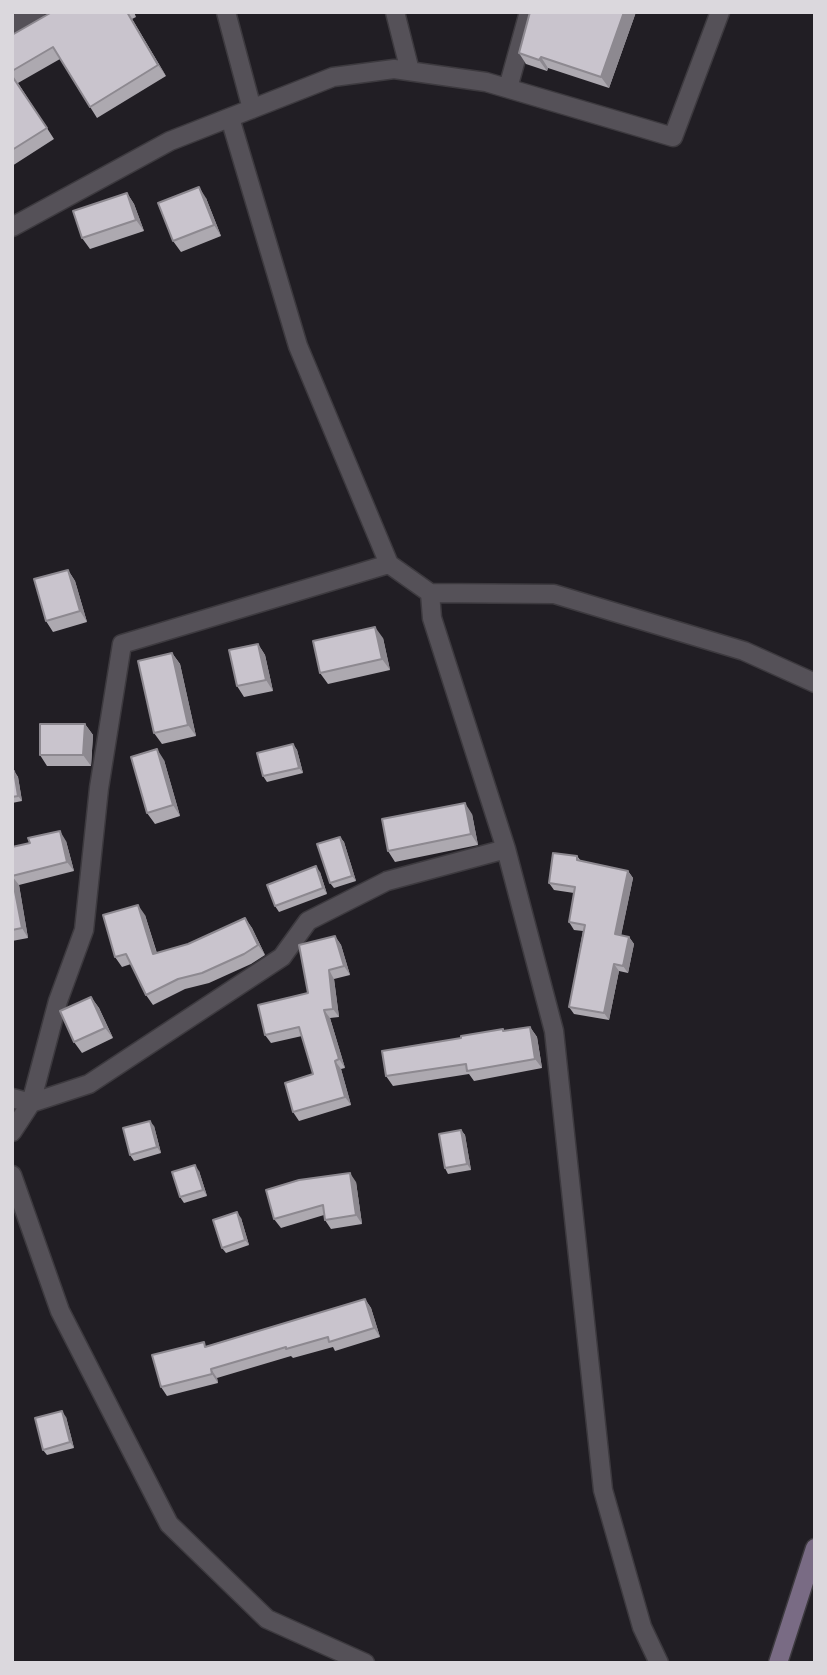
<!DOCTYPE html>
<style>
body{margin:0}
#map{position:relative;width:827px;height:1675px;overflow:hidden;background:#211e24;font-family:Karla,sans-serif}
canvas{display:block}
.frame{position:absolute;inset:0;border:14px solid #dbd8dd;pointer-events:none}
</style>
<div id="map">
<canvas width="827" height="1675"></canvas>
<div class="frame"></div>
</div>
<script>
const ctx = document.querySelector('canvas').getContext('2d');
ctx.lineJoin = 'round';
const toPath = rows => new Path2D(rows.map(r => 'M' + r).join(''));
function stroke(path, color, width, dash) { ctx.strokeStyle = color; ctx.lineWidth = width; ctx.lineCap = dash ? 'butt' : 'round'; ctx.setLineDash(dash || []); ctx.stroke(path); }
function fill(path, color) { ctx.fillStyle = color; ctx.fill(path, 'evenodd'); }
const street = toPath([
 [226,12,252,109],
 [395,12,410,71],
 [12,26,36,12],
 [508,88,529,12],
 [230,118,298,346,389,564,430,593,554,594,744,651,815,683],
 [12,227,170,141,333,77,394,69,486,82,673,137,720,12],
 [430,593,432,618,506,849,554,1031,603,1490,642,1627,659,1663],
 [12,1098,31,1103,89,1084,282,957,308,921,387,881,506,849],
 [12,1132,31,1103,58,1001,84,930,99,788,122,644,389,564],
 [12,1175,60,1311,169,1524,267,1619,365,1663]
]);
const secondary = toPath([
 [778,1663,815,1548]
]);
const wall = toPath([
 [52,12,134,12,136,17,132,19,166,76,97,118,60,59,18,83,54,139,12,166,12,35],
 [636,12,609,88,548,68,547,71,526,64,519,53],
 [127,193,134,204,144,231,90,249,82,238],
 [206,198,221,236,181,252,173,241],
 [68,570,75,581,87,622,53,632,46,621],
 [383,638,390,670,328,684,320,673],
 [258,644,265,655,273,691,244,697,237,686],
 [172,653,180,664,196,736,162,744,154,733],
 [85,724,93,735,91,766,47,766,40,755],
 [293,744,297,750,303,773,267,782,263,776],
 [164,760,180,816,155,824,147,813],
 [14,771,18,777,22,801,12,803,12,772],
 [472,814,478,845,395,862,388,851],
 [340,837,344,842,356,881,334,888,330,883],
 [66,841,74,871,19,885,28,938,12,941,12,847],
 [577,856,581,861,628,871,633,878,621,935,629,937,634,944,628,973,619,971,609,1020,574,1014,569,1007,583,931,574,930,569,922,574,893,554,890,549,883],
 [320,872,327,894,279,912,275,906],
 [145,915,157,953,188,944,245,918,252,928,265,955,251,964,209,983,185,989,153,1005,146,995,131,964,122,967,115,957],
 [335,936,341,945,350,975,334,979,339,1017,330,1018,345,1068,341,1069,351,1105,299,1121,293,1112,313,1074,302,1036,271,1043,265,1035,308,993],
 [91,997,99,1008,113,1038,82,1053,74,1042],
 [530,1027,537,1037,542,1068,474,1081,469,1074,393,1086,386,1076,504,1031],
 [154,1126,161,1153,134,1161,130,1155],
 [461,1130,465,1135,471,1170,448,1174,445,1168],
 [199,1171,207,1196,184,1203,180,1197],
 [356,1182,362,1224,331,1229,325,1220,324,1215,281,1228,274,1219],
 [241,1218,249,1245,226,1253,222,1248],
 [365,1299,371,1308,380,1337,335,1351,333,1347,293,1358,291,1356,217,1378,218,1383,167,1396,161,1387,207,1346],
 [66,1417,74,1448,47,1455,43,1450]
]);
const shadedWall = toPath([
 [127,12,132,19,166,76,158,65],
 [624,12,636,12,609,88,601,77],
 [541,57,548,68,547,71,539,60],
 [199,187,206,198,221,236,214,225],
 [127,193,134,204,144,231,136,220],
 [68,570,75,581,87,622,80,611],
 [375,627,383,638,390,670,382,659],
 [258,644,265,655,273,691,266,680],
 [172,653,180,664,196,736,188,725],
 [85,724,93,735,91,766,83,755],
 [293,744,297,750,303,773,299,768],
 [157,749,164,760,180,816,173,805],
 [14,771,18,777,22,801,18,796],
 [465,803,472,814,478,845,471,834],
 [60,831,66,841,74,871,67,862],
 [340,837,344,842,356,881,352,876],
 [316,866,320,872,327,894,323,888],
 [628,871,633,878,620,941,615,934],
 [12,876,19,885,28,938,22,928],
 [138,905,145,915,160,964,153,954],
 [245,918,252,928,265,955,258,945],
 [335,936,341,945,350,975,344,966],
 [629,937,634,944,628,973,623,966],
 [614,964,619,971,609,1020,604,1013],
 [329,970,334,979,339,1017,333,1009],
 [91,997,99,1008,113,1038,105,1028],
 [324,1010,330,1018,345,1068,339,1059],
 [530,1027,537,1037,542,1068,535,1059],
 [335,1061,341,1069,351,1105,345,1097],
 [150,1121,154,1126,161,1153,157,1147],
 [461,1130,465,1135,471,1170,467,1164],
 [195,1165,199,1171,207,1196,203,1190],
 [350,1173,356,1182,362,1224,356,1215],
 [237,1212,241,1218,249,1245,245,1240],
 [365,1299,371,1308,380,1337,374,1328],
 [211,1369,217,1378,218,1383,212,1374],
 [62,1411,66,1417,74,1448,70,1442]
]);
const building = toPath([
 [52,12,127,12,158,65,90,107,53,47,12,71,12,35,52,12],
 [530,12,624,12,601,77,541,57,539,60,519,53,530,12],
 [12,76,47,128,12,150,12,76],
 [199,187,214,225,173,241,158,203,199,187],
 [127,193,136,220,82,238,73,211,127,193],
 [68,570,80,611,46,621,34,579,68,570],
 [375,627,382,659,320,673,313,641,375,627],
 [258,644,266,680,237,686,229,650,258,644],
 [172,653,188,725,154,733,138,661,172,653],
 [40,724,85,724,83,755,40,755,40,724],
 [293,744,299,768,263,776,257,753,293,744],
 [157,749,173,805,147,813,131,757,157,749],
 [14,771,18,796,12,797,12,772,14,771],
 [465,803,471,834,388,851,382,819,465,803],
 [60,831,67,862,12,876,22,928,12,930,12,847,30,843,28,838,60,831],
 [340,837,352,876,330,883,317,844,340,837],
 [553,853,577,856,577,860,628,871,615,934,629,937,623,966,614,964,604,1013,569,1007,585,925,569,922,575,887,549,883,553,853],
 [316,866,323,888,275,906,267,885,316,866],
 [138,905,153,954,188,944,245,918,258,945,244,954,202,973,178,979,146,995,126,954,115,957,103,915,138,905],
 [335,936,344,966,329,970,333,1009,324,1010,339,1059,335,1061,345,1097,293,1112,285,1083,313,1074,299,1027,265,1035,258,1005,308,993,299,945,335,936],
 [91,997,105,1028,74,1042,60,1011,91,997],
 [530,1027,535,1059,467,1071,466,1064,386,1076,382,1051,461,1038,461,1036,503,1029,503,1031,530,1027],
 [150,1121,157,1147,130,1155,123,1128,150,1121],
 [461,1130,467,1164,445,1168,439,1134,461,1130],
 [195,1165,203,1190,180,1197,172,1172,195,1165],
 [350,1173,356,1215,325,1220,323,1205,274,1219,266,1190,299,1180,350,1173],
 [237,1212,245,1240,222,1248,213,1220,237,1212],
 [365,1299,374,1328,329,1342,328,1337,286,1349,286,1347,211,1369,212,1374,161,1387,152,1355,204,1342,205,1347,365,1299],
 [62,1411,70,1442,43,1450,35,1418,62,1411]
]);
stroke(street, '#3d3a3f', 21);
stroke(secondary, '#3d3a3f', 21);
stroke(street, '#555158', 18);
stroke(secondary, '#796b84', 18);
fill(wall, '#ada9b0');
fill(shadedWall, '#8d8990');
fill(building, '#c9c4cd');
stroke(building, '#8d8990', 2);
</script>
